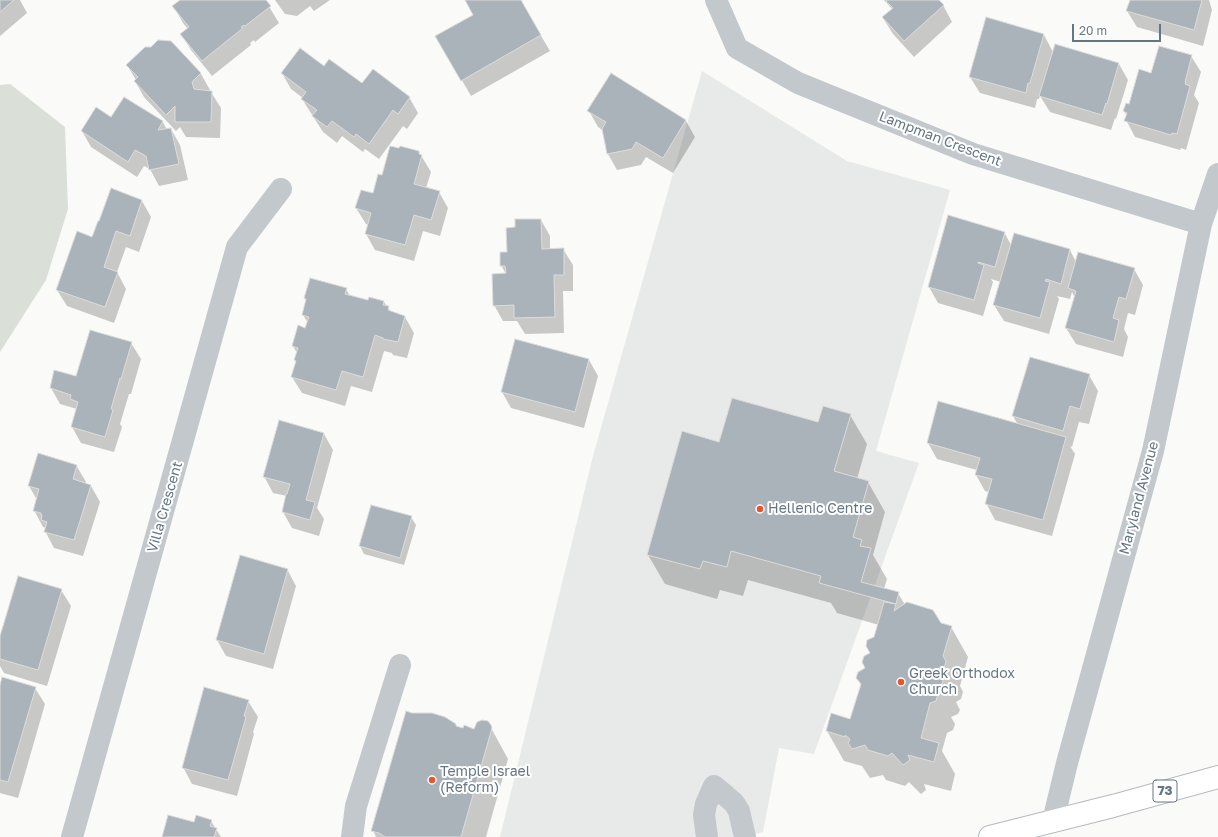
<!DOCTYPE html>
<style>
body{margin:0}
#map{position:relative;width:1218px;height:837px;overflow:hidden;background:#fafaf8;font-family:"Golos Text",sans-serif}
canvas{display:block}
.scale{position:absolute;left:1072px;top:24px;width:89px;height:18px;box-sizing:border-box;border:2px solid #657683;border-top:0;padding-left:5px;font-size:12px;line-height:14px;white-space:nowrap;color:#657683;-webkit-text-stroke:3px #fff;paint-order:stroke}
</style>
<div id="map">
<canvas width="1218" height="837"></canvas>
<div class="scale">20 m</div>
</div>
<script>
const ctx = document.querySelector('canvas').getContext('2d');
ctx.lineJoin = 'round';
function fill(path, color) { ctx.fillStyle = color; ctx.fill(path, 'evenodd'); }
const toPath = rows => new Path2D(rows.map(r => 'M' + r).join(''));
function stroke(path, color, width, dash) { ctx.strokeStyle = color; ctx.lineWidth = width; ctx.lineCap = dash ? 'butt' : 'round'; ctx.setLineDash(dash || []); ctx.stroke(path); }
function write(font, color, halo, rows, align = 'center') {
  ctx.font = font + ' "Golos Text",sans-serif'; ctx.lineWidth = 4; ctx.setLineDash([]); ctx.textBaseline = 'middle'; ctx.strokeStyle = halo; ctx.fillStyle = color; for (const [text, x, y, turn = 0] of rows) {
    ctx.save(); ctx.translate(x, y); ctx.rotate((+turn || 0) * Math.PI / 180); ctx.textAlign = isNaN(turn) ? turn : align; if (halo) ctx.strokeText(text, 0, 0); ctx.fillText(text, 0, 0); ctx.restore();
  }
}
const built = toPath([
 [702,71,847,161,950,190,876,451,919,463,814,754,779,748,763,832,745,837,500,837,593,456]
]);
const green = toPath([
 [10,84,65,127,68,209,46,280,0,352,0,85]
]);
const shadow = toPath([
 [0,0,20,0,27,13,0,36],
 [182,0,265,0,279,23,255,42,254,40,250,43,251,45,212,76,191,50,181,34,188,29,183,23,174,7],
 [275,0,330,0,314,11,310,6,297,16,285,14],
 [466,0,520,0,550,51,471,96,437,37,475,15],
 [884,0,938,0,943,5,952,22,914,57,893,34,883,18,892,9],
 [1131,0,1209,0,1212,10,1203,46,1137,27,1127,11],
 [1044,35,1053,52,1119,64,1128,80,1116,119,1115,118,1111,130,1050,112,1040,96,1039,99,1037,99,1035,108,980,93,970,77],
 [170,42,201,74,210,90,208,91,211,92,221,108,220,138,186,137,180,127,176,131,144,97,135,81,136,80,127,65,151,48],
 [1191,56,1201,72,1194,95,1199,103,1186,150,1181,148,1180,150,1135,137,1126,120,1127,116,1124,111,1130,105,1152,74],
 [325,67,362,84,409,97,418,113,407,129,403,126,379,159,365,149,363,152,342,136,337,143,323,132,302,99,303,98,291,89,282,73],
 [611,74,686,121,695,137,673,173,646,157,641,165,617,170,608,154,602,130,598,127,589,111],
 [125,98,163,122,167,130,171,129,180,145,188,180,159,186,150,169,144,166,137,177,91,147,82,131,112,118],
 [419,152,431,172,426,188,439,192,448,208,440,236,423,231,414,261,375,250,366,234,369,225,366,224,356,208,373,194,382,176],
 [142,201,151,217,139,252,126,247,117,272,126,289,114,323,67,306,57,290,93,238],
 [541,220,550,236,550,250,563,249,573,265,573,291,563,291,564,333,525,334,517,321,503,321,494,305,506,274,501,265,508,253,516,228],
 [1004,232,1011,245,1070,250,1076,262,1134,269,1143,285,1135,315,1128,313,1124,329,1128,337,1123,357,1076,344,1066,328,1075,298,1072,292,1070,299,1057,296,1059,299,1049,334,1004,321,994,305,1001,282,991,279,993,282,983,316,938,303,929,287],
 [346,289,350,296,369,302,384,302,392,313,405,317,414,333,407,358,393,355,392,353,384,351,372,392,351,386,345,406,302,393,292,377,297,363,295,360,297,353,293,346,306,329,308,323,303,315,307,302,305,298],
 [131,343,141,359,131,394,129,394,120,424,122,427,114,452,81,443,72,427,77,409,60,404,51,388,55,371,77,377],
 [589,360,598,376,584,428,511,408,502,392],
 [1089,375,1098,391,1089,424,1079,422,1072,447,1070,446,1075,454,1052,536,995,520,986,503,989,492,985,491,976,475,977,470,937,459,928,443,1018,425,1013,416],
 [850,415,867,444,857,479,868,482,885,512,873,555,887,579,884,589,898,593,905,605,940,624,951,627,968,657,960,686,963,692,961,699,956,702,960,710,958,714,951,717,955,724,953,730,947,733,942,751,955,774,951,791,924,784,926,790,921,794,909,782,905,786,886,780,883,775,870,778,862,766,844,761,827,731,851,720,879,625,837,613,831,603,748,580,743,596,720,590,717,599,665,584,648,555,720,443,819,423],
 [280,422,324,434,333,450,317,508,324,519,319,536,292,528,283,512,287,496,273,493,264,476],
 [76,465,86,482,85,484,91,486,100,502,83,556,54,548,45,531,46,528,43,527,34,510,37,500,29,486],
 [411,517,416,525,404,565,364,554,360,546],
 [287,569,296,586,273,669,226,656,217,640],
 [61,590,71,606,47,686,4,673,0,666,0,640],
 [35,688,45,704,18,798,0,793,0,689],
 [248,701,258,717,253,732,254,734,237,796,192,784,183,767],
 [490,726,508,759,486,837,376,837,373,830,456,727,463,729,475,730],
 [211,821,221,837,163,837,194,823]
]);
const building = toPath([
 [0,0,14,0,0,12,0,0],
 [180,0,266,0,271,6,245,26,244,25,241,27,243,28,202,61,180,34,189,27,172,6,180,0],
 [465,0,521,0,541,35,461,81,435,36,473,15,465,0],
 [887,0,939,0,944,5,904,41,882,17,893,8,886,1,887,0],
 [1130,0,1202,0,1194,30,1126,11,1130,0],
 [986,17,1044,34,1030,83,1028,83,1026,93,969,77,986,17],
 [158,40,171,41,201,73,192,82,194,89,212,91,211,122,175,122,175,106,166,115,134,81,138,77,126,65,145,47,151,47,158,40],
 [1055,44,1119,63,1107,104,1106,103,1102,115,1039,96,1055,44],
 [1159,46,1192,55,1185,82,1186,82,1185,84,1190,86,1177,134,1172,133,1171,135,1124,121,1127,113,1123,111,1126,103,1129,104,1139,69,1151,73,1159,46],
 [300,48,324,66,329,59,362,83,373,69,410,97,398,114,393,110,369,144,356,134,354,137,332,121,327,127,312,116,317,110,301,99,306,92,281,73,300,48],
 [611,73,686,120,663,158,636,142,632,149,607,154,602,129,606,122,587,111,611,73],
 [124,97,163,121,158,130,171,128,179,164,149,170,146,156,135,150,128,162,81,131,96,107,111,117,124,97],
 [390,146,399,148,400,146,419,151,419,154,422,155,414,184,440,191,431,220,414,215,405,245,365,234,371,213,355,208,361,190,373,193,378,174,382,175,390,146],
 [111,188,142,200,130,236,116,231,104,267,118,272,105,307,56,290,77,231,92,237,98,221,99,221,111,188],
 [948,215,1005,232,995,267,978,262,978,263,984,265,974,300,928,287,948,215],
 [515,219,541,219,542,249,564,248,564,275,554,275,555,317,514,318,514,305,493,306,492,274,506,273,505,266,500,266,500,252,507,252,506,228,515,227,515,219],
 [1014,233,1070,249,1061,284,1046,279,1045,281,1050,282,1040,318,993,305,1014,233],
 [1078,252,1135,268,1126,299,1119,297,1113,318,1119,320,1114,342,1065,328,1076,291,1068,288,1078,252],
 [310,278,347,288,345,294,368,300,369,297,384,301,383,305,389,306,388,310,405,316,398,342,383,339,383,338,375,335,363,377,342,371,336,390,291,377,296,361,294,360,298,348,292,346,298,325,305,328,309,317,302,315,306,299,304,298,310,278],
 [90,330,132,342,121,379,120,378,111,409,113,410,105,437,71,427,78,402,70,399,71,395,50,388,54,370,76,376,90,330],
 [515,339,589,359,575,412,501,392,515,339],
 [1030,357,1090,374,1080,409,1070,406,1063,431,1012,416,1030,357],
 [732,398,818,422,823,406,851,414,834,471,869,481,853,537,862,540,860,546,871,548,861,582,899,592,896,604,819,583,821,576,731,551,727,567,703,561,700,569,647,555,682,431,719,442,732,398],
 [938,401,1066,437,1043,520,985,504,992,479,975,475,980,458,927,443,938,401],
 [279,420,324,433,306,500,315,502,310,520,282,512,286,494,287,494,290,484,263,477,279,420],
 [38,453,77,465,73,479,91,485,74,540,44,532,47,522,41,520,42,515,41,515,41,513,33,511,39,489,28,486,38,453],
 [371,505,412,516,400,558,359,546,371,505],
 [240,555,288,569,264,654,216,640,240,555],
 [18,576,62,589,38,670,0,659,0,636,18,576],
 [884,602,896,604,894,611,907,602,933,610,941,623,952,626,943,656,946,661,944,669,939,672,943,679,942,684,934,687,938,694,936,701,930,703,921,738,939,743,934,762,908,755,910,760,903,765,892,753,888,756,868,750,865,745,852,749,848,743,850,739,845,735,845,737,826,731,831,713,850,719,861,684,856,678,858,672,865,668,862,662,864,656,870,653,866,646,867,640,874,637,884,602],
 [2,677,36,687,8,782,0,780,0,685,2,677],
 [204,687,249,700,244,716,246,717,228,780,182,768,204,687],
 [406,711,412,713,432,713,445,717,456,724,456,726,463,728,464,725,474,729,477,722,482,720,488,721,491,725,492,728,461,837,385,837,379,833,371,831,406,711],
 [168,815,194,822,196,815,212,820,210,826,217,828,214,837,162,837,168,815]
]);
const minor = toPath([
 [716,0,737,48,798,83,973,154,1201,224],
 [1053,821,1067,763,1153,451,1201,224,1218,174],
 [72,837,237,247,281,189],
 [352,837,356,806,400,665],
 [707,837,704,815,706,804,714,786,726,796,734,803,739,811,745,837]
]);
const major = toPath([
 [990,837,1113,806,1218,777]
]);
const markers = [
 [760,509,4,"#e4572e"],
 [901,682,4,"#e4572e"],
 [432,780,4,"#e4572e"]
];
const shields = [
 [1165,791,24]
];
const shieldNames = [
 ["73",1165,791]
];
const streetNames = [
 ["Lampman Crescent",940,139,21],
 ["Maryland Avenue",1139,498,-75],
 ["Villa Crescent",165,507,-74]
];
const poiNames = [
 ["Hellenic Centre",768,509],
 ["Greek Orthodox",909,674],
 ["Church",909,690],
 ["Temple Israel",440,772],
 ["(Reform)",440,788]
];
fill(built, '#e8e9e9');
fill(green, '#dadfd7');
fill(shadow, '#0003');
fill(building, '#aab3b9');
stroke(building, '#dcdcda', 1);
stroke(major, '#b5babe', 24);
stroke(minor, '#c3c8cc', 22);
stroke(major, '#fff', 22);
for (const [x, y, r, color] of markers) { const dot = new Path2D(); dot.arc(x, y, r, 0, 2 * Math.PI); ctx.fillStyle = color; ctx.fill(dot); stroke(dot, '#fff', 1.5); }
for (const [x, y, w] of shields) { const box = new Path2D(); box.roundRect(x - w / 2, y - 11, w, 22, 3); ctx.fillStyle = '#fff'; ctx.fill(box); stroke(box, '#657683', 1); }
write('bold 13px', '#657683', null, shieldNames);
write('14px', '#657683', '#fff', streetNames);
write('14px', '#657683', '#fff', poiNames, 'left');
</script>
